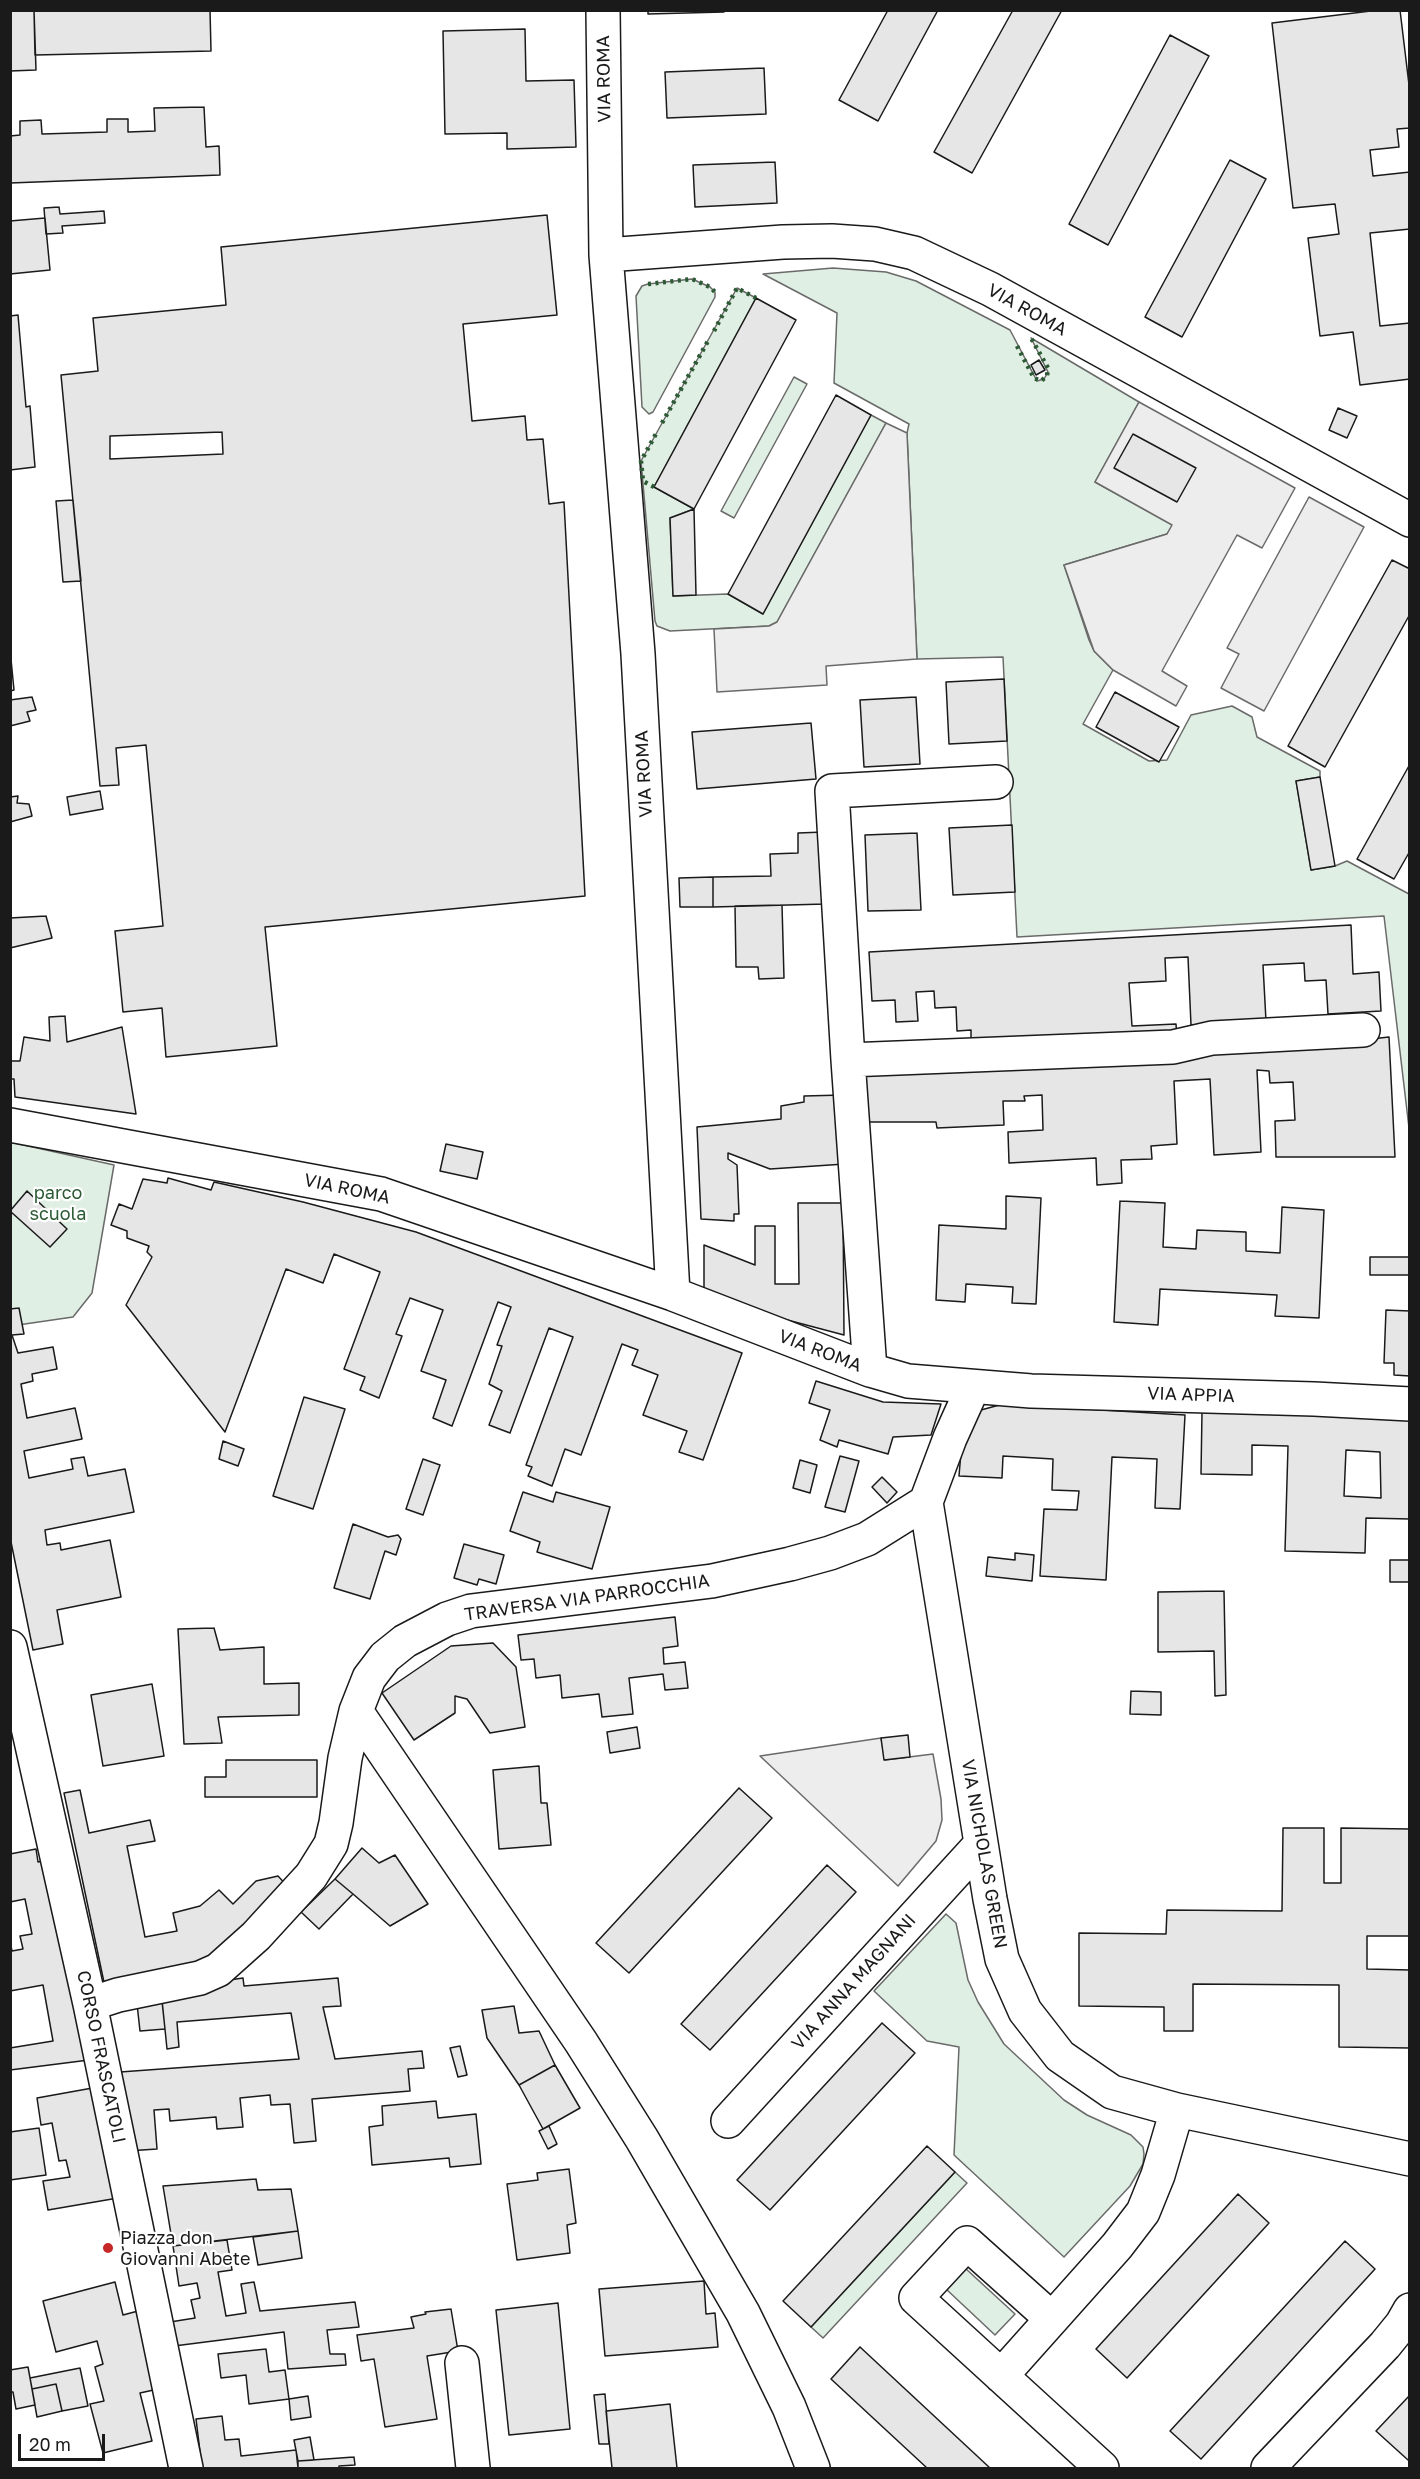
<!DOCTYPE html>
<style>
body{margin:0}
#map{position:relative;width:1420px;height:2479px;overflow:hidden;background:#fff;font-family:"Golos Text",sans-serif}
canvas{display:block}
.frame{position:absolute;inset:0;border:12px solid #1a1a1a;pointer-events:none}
.scale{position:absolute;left:18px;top:2434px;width:87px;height:27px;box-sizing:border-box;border:3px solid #1a1a1a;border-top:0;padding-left:8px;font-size:18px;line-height:21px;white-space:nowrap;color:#1a1a1a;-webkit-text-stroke:4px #fff;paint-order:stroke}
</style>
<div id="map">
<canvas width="1420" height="2479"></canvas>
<div class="frame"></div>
<div class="scale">20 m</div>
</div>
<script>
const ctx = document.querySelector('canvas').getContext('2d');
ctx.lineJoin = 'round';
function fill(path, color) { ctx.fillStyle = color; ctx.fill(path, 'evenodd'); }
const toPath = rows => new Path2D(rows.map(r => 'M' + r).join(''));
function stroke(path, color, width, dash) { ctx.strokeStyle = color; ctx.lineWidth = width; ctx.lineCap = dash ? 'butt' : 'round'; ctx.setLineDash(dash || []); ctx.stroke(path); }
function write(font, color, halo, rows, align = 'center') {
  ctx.font = font + ' "Golos Text",sans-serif'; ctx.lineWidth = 4.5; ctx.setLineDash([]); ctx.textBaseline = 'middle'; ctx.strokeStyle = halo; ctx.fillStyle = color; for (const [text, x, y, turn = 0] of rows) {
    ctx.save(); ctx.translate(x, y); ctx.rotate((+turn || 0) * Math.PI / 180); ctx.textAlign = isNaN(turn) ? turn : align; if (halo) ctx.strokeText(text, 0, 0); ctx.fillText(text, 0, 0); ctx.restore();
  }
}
const green = toPath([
 [833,268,886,272,916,281,1010,330,1037,381,1044,379,1048,372,1031,338,1139,402,1095,482,1173,525,1167,534,1064,565,1089,640,1094,651,1113,670,1083,724,1149,761,1167,760,1191,715,1232,706,1252,717,1257,737,1320,771,1320,777,1296,781,1311,870,1335,866,1347,861,1409,894,1409,1128,1384,916,1017,937,1003,657,917,659,907,433,909,424,834,383,837,313,763,274,833,268],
 [692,279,710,287,715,292,715,297,653,412,649,414,642,407,636,296,642,286,648,284,692,279],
 [737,288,756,298,654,487,694,509,670,518,673,596,728,594,763,614,871,415,886,423,777,622,769,626,670,631,657,626,655,621,641,461,737,288],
 [794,377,807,384,734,518,721,511,794,377],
 [10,1142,114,1165,92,1293,73,1317,11,1326,10,1142],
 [946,1914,956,1923,968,1980,978,2002,1004,2044,1064,2100,1087,2115,1131,2135,1143,2147,1144,2154,1143,2164,1130,2186,1064,2257,954,2155,959,2047,927,2041,874,1991,946,1914],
 [955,2172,967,2183,823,2338,811,2327,955,2172],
 [965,2268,1015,2314,995,2335,946,2289,965,2268]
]);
const parking = toPath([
 [1139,402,1295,488,1262,548,1237,535,1162,671,1187,686,1176,706,1113,670,1094,651,1064,565,1167,534,1172,525,1095,482,1139,402],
 [886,423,907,433,917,659,826,666,827,685,717,692,714,629,769,626,777,622,886,423],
 [1309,497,1364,527,1264,711,1221,688,1239,654,1227,648,1309,497],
 [881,1738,885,1760,933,1754,941,1799,942,1820,936,1841,898,1886,760,1756,881,1738]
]);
const building = toPath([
 [10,10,34,10,36,70,10,71,10,10],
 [34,10,210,10,211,51,35,55,34,10],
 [648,10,724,10,724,12,648,14,648,10],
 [888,10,938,10,878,121,839,100,888,10],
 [1013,10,1062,10,972,173,934,152,1013,10],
 [1379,10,1400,10,1410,93,1410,128,1397,129,1399,147,1370,150,1373,176,1410,172,1410,229,1370,233,1380,326,1410,323,1410,379,1360,385,1353,332,1320,336,1308,238,1339,234,1335,204,1293,208,1272,23,1379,10],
 [525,29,526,81,574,80,576,147,507,149,507,133,445,134,443,31,525,29],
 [1170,35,1209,56,1108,245,1069,224,1170,35],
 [764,68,766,114,667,118,665,72,764,68],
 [204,107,206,147,219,146,220,175,10,183,10,136,20,135,20,121,41,120,42,134,107,132,107,119,128,119,128,132,155,131,154,108,204,107],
 [1230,160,1266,179,1182,337,1145,317,1230,160],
 [775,162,777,203,695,207,693,165,775,162],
 [59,207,60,214,104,211,105,223,62,226,63,233,46,234,44,208,59,207],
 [547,215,557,315,463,324,472,421,525,416,527,440,543,439,549,504,564,502,585,896,265,927,277,1046,166,1057,162,1008,123,1012,115,931,163,926,146,745,116,748,119,785,100,786,61,375,98,371,93,318,226,305,221,247,547,215],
 [222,432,223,454,110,459,110,436,222,432],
 [45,218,50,270,10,274,10,221,45,218],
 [756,298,796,320,694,509,654,487,756,298],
 [18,315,26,407,30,406,35,467,10,470,10,316,18,315],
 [1039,360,1045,370,1036,375,1031,365,1039,360],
 [836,395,871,415,763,614,728,594,836,395],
 [1338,408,1357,416,1347,438,1329,430,1338,408],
 [1133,434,1196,468,1177,502,1114,468,1133,434],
 [73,500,81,581,63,582,56,501,73,500],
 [694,509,696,595,673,596,670,518,694,509],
 [1392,560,1410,569,1410,614,1325,767,1288,746,1392,560],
 [10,649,14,690,10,691,10,649],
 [1004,679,1007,741,949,744,946,682,1004,679],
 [1115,692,1179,727,1159,762,1096,727,1115,692],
 [32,697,36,710,27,712,30,721,10,726,10,700,32,697],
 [916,697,920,764,864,767,860,700,916,697],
 [811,723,816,779,697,789,692,732,811,723],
 [1410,764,1410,851,1394,879,1357,859,1410,764],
 [1320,777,1335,866,1311,870,1296,781,1320,777],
 [100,791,103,809,70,815,67,797,100,791],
 [18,796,17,803,29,804,32,816,10,822,10,797,18,796],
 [1012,825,1015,892,953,895,949,828,1012,825],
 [824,832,826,904,713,907,713,877,771,876,770,854,798,853,798,833,824,832],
 [917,833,921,910,868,911,865,835,917,833],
 [713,877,713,907,680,907,679,878,713,877],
 [782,905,784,978,759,979,758,967,736,967,735,906,782,905],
 [46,916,52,938,10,948,10,918,46,916],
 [1351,925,1353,974,1379,972,1381,1011,1328,1014,1326,980,1305,981,1304,963,1263,965,1266,1021,1191,1025,1188,957,1165,958,1166,981,1129,983,1132,1026,1176,1024,1177,1039,971,1041,971,1030,957,1031,956,1007,935,1008,934,991,916,992,918,1021,896,1022,895,1000,872,1001,869,952,1351,925],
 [65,1016,67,1042,122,1027,136,1114,15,1097,14,1079,10,1079,10,1061,20,1061,24,1037,50,1041,49,1017,65,1016],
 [1389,1037,1395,1157,1276,1157,1275,1121,1295,1120,1293,1082,1270,1083,1269,1071,1257,1070,1261,1152,1214,1155,1210,1079,1174,1081,1177,1144,1151,1146,1152,1159,1121,1160,1122,1183,1097,1185,1096,1158,1009,1163,1008,1132,1043,1130,1042,1095,1024,1096,1025,1101,1003,1101,1004,1125,937,1128,936,1122,864,1122,861,1069,1261,1051,1389,1037],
 [843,1095,845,1164,770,1169,728,1153,728,1159,737,1165,739,1214,734,1214,734,1221,701,1219,697,1127,781,1119,781,1106,804,1102,804,1096,843,1095],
 [446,1144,483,1152,477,1179,440,1171,446,1144],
 [168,1178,211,1190,214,1182,303,1202,416,1232,742,1353,703,1460,679,1452,687,1431,643,1415,658,1375,632,1365,638,1350,622,1344,581,1455,565,1449,552,1486,528,1476,532,1467,526,1465,573,1337,549,1328,510,1433,489,1425,502,1391,489,1384,502,1346,497,1345,511,1307,498,1302,452,1426,433,1418,446,1380,421,1371,443,1310,410,1298,396,1334,402,1336,379,1398,360,1390,365,1377,344,1369,380,1272,334,1254,323,1283,286,1269,225,1432,126,1305,152,1257,147,1252,149,1246,127,1238,127,1231,111,1225,119,1204,132,1209,143,1179,167,1183,168,1178],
 [27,1191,67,1229,50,1247,10,1211,27,1191],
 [1006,1196,1041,1198,1036,1304,1012,1303,1013,1287,966,1284,965,1302,936,1300,939,1225,1006,1229,1006,1196],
 [1120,1201,1165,1203,1163,1247,1196,1249,1197,1230,1246,1232,1246,1251,1280,1253,1282,1207,1324,1210,1319,1318,1275,1316,1277,1295,1160,1289,1158,1325,1114,1322,1120,1201],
 [798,1203,843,1203,844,1335,776,1317,704,1289,704,1245,755,1265,755,1226,775,1226,775,1284,799,1284,798,1203],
 [1370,1257,1410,1257,1410,1275,1370,1275,1370,1257],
 [19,1308,24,1334,12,1335,18,1353,53,1347,57,1369,32,1374,33,1381,21,1384,27,1418,75,1408,82,1439,24,1451,29,1478,73,1469,71,1459,84,1457,88,1476,125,1469,134,1512,45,1530,47,1545,60,1543,61,1550,110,1540,121,1597,57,1610,63,1644,33,1650,10,1537,10,1309,19,1308],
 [1386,1310,1410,1311,1410,1376,1394,1375,1394,1363,1384,1363,1386,1310],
 [816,1381,883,1402,941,1404,931,1435,893,1437,888,1454,839,1440,837,1447,820,1440,830,1410,809,1403,816,1381],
 [304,1397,345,1409,313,1509,273,1496,304,1397],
 [1003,1404,1185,1415,1180,1509,1155,1508,1157,1459,1112,1457,1106,1580,1040,1576,1044,1509,1077,1510,1079,1491,1052,1490,1053,1459,1003,1456,1002,1478,959,1476,961,1452,981,1410,1003,1404],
 [1202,1412,1410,1417,1410,1519,1366,1518,1365,1553,1285,1551,1288,1446,1252,1445,1252,1475,1201,1474,1202,1412],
 [1346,1450,1380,1452,1381,1498,1344,1496,1346,1450],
 [223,1441,244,1449,238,1466,219,1459,223,1441],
 [840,1456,859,1461,845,1512,825,1507,840,1456],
 [423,1459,440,1465,423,1515,406,1509,423,1459],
 [800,1460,817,1465,810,1493,793,1488,800,1460],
 [882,1477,897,1492,887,1503,872,1487,882,1477],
 [523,1492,553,1502,556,1492,610,1507,592,1569,537,1552,540,1542,510,1531,523,1492],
 [353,1524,388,1537,398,1535,401,1539,396,1555,385,1551,370,1599,334,1588,353,1524],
 [464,1544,504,1555,496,1584,479,1579,477,1585,454,1578,464,1544],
 [1015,1553,1034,1555,1032,1581,986,1576,988,1557,1015,1560,1015,1553],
 [1390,1560,1410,1560,1410,1582,1390,1582,1390,1560],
 [1224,1591,1226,1695,1215,1696,1214,1651,1158,1652,1158,1592,1224,1591],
 [675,1617,678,1646,663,1648,664,1664,685,1662,688,1688,665,1690,663,1674,629,1678,633,1714,602,1717,599,1694,562,1698,560,1675,536,1678,534,1659,521,1660,518,1635,675,1617],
 [214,1628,220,1650,264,1647,264,1684,299,1683,299,1715,218,1717,222,1743,184,1744,178,1629,214,1628],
 [493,1643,516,1667,525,1727,490,1733,467,1699,455,1696,455,1713,414,1740,382,1693,451,1646,493,1643],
 [152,1684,164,1756,103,1766,91,1695,152,1684],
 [1131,1691,1161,1692,1161,1715,1130,1714,1131,1691],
 [637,1727,640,1748,610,1753,607,1732,637,1727],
 [908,1735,910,1757,884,1760,881,1738,908,1735],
 [226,1760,317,1760,317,1797,205,1797,205,1777,226,1777,226,1760],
 [539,1766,541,1803,547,1803,551,1845,499,1849,493,1770,539,1766],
 [739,1788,772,1818,629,1973,596,1943,739,1788],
 [80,1790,89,1833,150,1820,155,1841,127,1846,145,1937,177,1931,173,1913,200,1906,219,1890,233,1904,256,1881,278,1876,291,1890,186,1974,105,1987,64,1793,80,1790],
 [1283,1828,1324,1828,1324,1883,1341,1883,1341,1828,1410,1829,1410,1936,1367,1936,1367,1969,1410,1970,1410,2048,1339,2047,1339,1985,1193,1984,1193,2031,1164,2031,1164,2007,1079,2006,1079,1933,1166,1934,1167,1910,1282,1911,1283,1828],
 [362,1848,379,1863,395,1855,428,1904,390,1926,353,1894,335,1879,362,1848],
 [36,1849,38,1862,53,1859,89,2060,10,2070,10,2048,53,2041,43,1985,10,1991,10,1941,12,1951,23,1949,20,1936,32,1934,25,1899,10,1902,10,1854,36,1849],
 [827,1865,856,1892,710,2050,681,2024,827,1865],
 [335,1879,353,1894,319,1929,301,1912,335,1879],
 [243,1978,244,1986,338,1978,341,2006,323,2007,335,2059,422,2051,424,2068,408,2069,410,2091,312,2099,316,2141,294,2143,290,2104,271,2105,270,2095,240,2098,243,2127,217,2129,216,2117,170,2121,169,2109,154,2110,157,2149,127,2151,120,2072,299,2059,291,2013,177,2022,179,2047,167,2049,161,1990,243,1978],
 [161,1992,165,2029,140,2031,136,1995,161,1992],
 [514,2006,519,2033,539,2031,555,2065,519,2085,487,2038,482,2010,514,2006],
 [882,2023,915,2053,770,2210,737,2180,882,2023],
 [460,2046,467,2075,458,2077,450,2048,460,2046],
 [555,2065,580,2108,543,2129,519,2085,555,2065],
 [98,2087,118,2198,48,2210,43,2181,70,2177,66,2160,59,2161,52,2123,41,2125,37,2098,98,2087],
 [436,2101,438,2118,476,2114,481,2164,450,2167,449,2158,372,2165,369,2127,383,2125,382,2106,436,2101],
 [549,2126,557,2144,548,2149,539,2131,549,2126],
 [39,2128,46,2175,10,2180,10,2132,39,2128],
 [927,2146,955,2172,811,2327,783,2301,927,2146],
 [569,2169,576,2223,567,2225,570,2253,517,2260,507,2184,538,2180,537,2173,569,2169],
 [256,2179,258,2190,291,2189,298,2231,173,2246,163,2186,256,2179],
 [1238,2194,1269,2223,1127,2378,1096,2349,1238,2194],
 [298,2231,302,2258,258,2265,253,2237,298,2231],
 [227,2240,232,2270,218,2272,226,2316,246,2313,241,2284,254,2282,260,2311,355,2302,359,2327,327,2330,330,2354,345,2354,346,2365,288,2369,284,2332,174,2346,170,2322,195,2318,191,2300,200,2298,197,2283,179,2286,173,2246,227,2240],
 [1345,2241,1375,2269,1201,2459,1170,2431,1345,2241],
 [704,2281,706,2314,715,2313,718,2347,605,2356,599,2289,704,2281],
 [115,2282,123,2315,138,2311,158,2389,140,2393,152,2441,103,2453,90,2404,104,2401,95,2367,103,2364,97,2341,56,2352,43,2301,115,2282],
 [558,2303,570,2429,509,2435,496,2310,558,2303],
 [451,2309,458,2351,427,2356,437,2419,385,2427,374,2359,361,2361,357,2335,414,2328,411,2317,426,2314,425,2312,451,2309],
 [860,2347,990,2468,927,2468,831,2379,860,2347],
 [266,2349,269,2372,285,2370,289,2399,249,2404,246,2375,221,2378,218,2354,266,2349],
 [28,2367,35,2405,16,2409,13,2392,10,2392,10,2370,28,2367],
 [80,2368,88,2406,62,2411,56,2384,32,2389,30,2378,80,2368],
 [56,2384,62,2411,37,2417,32,2389,56,2384],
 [605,2394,609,2444,599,2444,594,2395,605,2394],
 [1410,2395,1410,2459,1408,2460,1376,2431,1410,2395],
 [308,2396,311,2417,291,2420,289,2399,308,2396],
 [670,2404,677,2468,612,2468,606,2411,670,2404],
 [222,2416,225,2440,239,2439,241,2456,296,2450,298,2468,202,2468,196,2419,222,2416],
 [310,2437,314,2460,298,2461,294,2440,310,2437],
 [354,2457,355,2465,339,2466,339,2468,298,2468,298,2461,354,2457]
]);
const minor = toPath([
 [603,10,606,255,638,654,673,1294],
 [606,255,783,242,832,241,875,244,914,253,990,289,1410,520],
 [848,1060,1173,1047,1212,1038,1363,1030],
 [10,1125,381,1194,673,1294,870,1370,908,1381,1031,1391,1314,1399,1410,1404],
 [870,1370,848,1060,832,791,996,782],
 [973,1387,950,1438,926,1502,990,1899,1002,1959,1025,2011,1060,2056,1112,2092,1177,2110,1410,2159],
 [10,1647,90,2004,186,2468],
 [356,1711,581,2042,642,2139,743,2313,789,2407,813,2468],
 [90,2004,118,1995,200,1978,218,1970,256,1936,311,1876,331,1844,336,1823,345,1758,356,1711,369,1678,385,1657,405,1641,447,1619,471,1611,712,1581,790,1564,830,1553,867,1539,926,1502],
 [728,2121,981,1844],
 [1052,2319,967,2243,916,2298,1102,2468],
 [462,2363,473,2468],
 [1001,2376,1117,2246,1143,2212,1158,2175,1177,2110],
 [1268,2468,1385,2345,1402,2324,1410,2310]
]);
const hedge = toPath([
 [648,284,692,279,710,287,715,292],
 [714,331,737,288,756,298],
 [1017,346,1034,378,1041,381,1047,376,1048,368,1031,338],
 [662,423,708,341],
 [654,487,643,481,641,461,657,432]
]);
const markers = [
 [108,2248,6,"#c62828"]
];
const streetNames = [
 ["VIA ROMA",604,79,-91],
 ["VIA ROMA",1027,310,29],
 ["VIA ROMA",644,774,-93],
 ["VIA ROMA",347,1189,12],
 ["VIA ROMA",820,1351,21],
 ["VIA APPIA",1191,1395,2],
 ["TRAVERSA VIA PARROCCHIA",587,1598,-8],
 ["VIA NICHOLAS GREEN",984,1854,80],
 ["VIA ANNA MAGNANI",854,1982,-48],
 ["CORSO FRASCATOLI",101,2057,78]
];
const parkNames = [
 ["parco",58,1193],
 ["scuola",58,1214]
];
const poiNames = [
 ["Piazza don",120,2238],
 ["Giovanni Abete",120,2259]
];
fill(green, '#e0efe3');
stroke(green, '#6a6a6a', 1.5);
fill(parking, '#ededed');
stroke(parking, '#6a6a6a', 1.5);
fill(building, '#e6e6e6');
stroke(building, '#1a1a1a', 1.5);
stroke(minor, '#1a1a1a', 36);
stroke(minor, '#fff', 33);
stroke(hedge, '#2b5a34', 4.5, [3, 4.5]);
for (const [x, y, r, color] of markers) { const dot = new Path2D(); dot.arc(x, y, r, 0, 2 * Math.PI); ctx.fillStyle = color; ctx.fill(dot); stroke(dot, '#fff', 2); }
write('18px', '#1a1a1a', '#fff', streetNames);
write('18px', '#2b5a34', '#fff', parkNames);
write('18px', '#1a1a1a', '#fff', poiNames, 'left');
</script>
